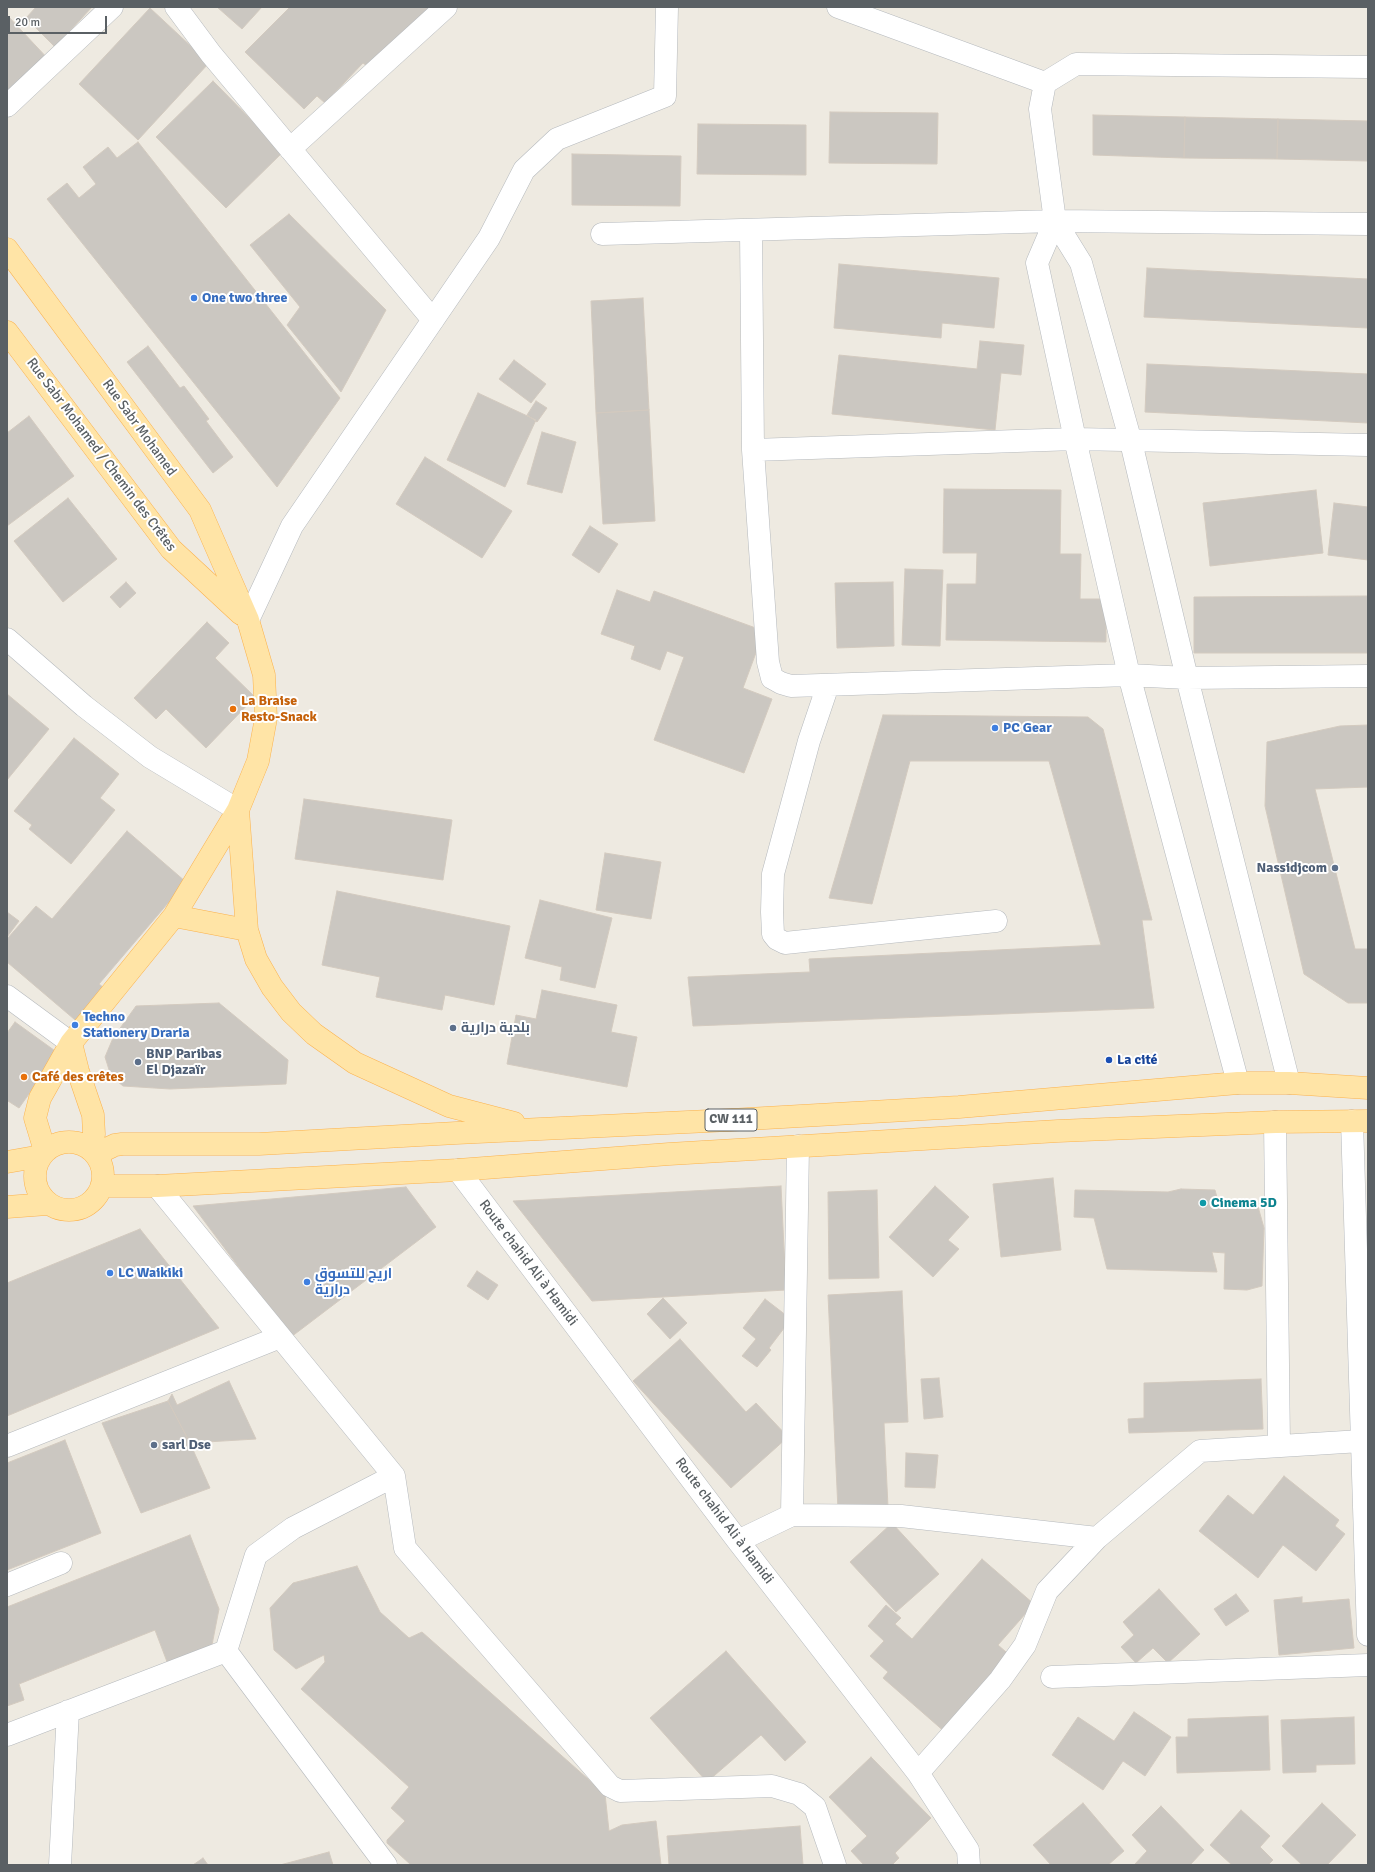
<!DOCTYPE html>
<meta charset="utf-8">
<style>
body{margin:0}
#map{position:relative;width:1375px;height:1872px;overflow:hidden;background:#eeeae1;font-family:Signika,sans-serif}
canvas{display:block}
.frame{position:absolute;inset:0;border:8px solid #5a6064;pointer-events:none}
.scale{position:absolute;left:8px;top:16px;width:99px;height:18px;box-sizing:border-box;border:2px solid #5a6064;border-top:0;padding-left:5px;font-size:12px;line-height:14px;white-space:nowrap;color:#5a6064;-webkit-text-stroke:3px #fff;paint-order:stroke}
</style>
<div id="map">
<canvas width="1375" height="1872"></canvas>
<div class="frame"></div>
<div class="scale">20 m</div>
</div>
<script>
const ctx = document.querySelector('canvas').getContext('2d');
ctx.lineJoin = 'round';
function fill(path, color) { ctx.fillStyle = color; ctx.fill(path, 'evenodd'); }
const toPath = rows => new Path2D(rows.map(r => 'M' + r).join(''));
function stroke(path, color, width, dash) { ctx.strokeStyle = color; ctx.lineWidth = width; ctx.lineCap = dash ? 'butt' : 'round'; ctx.setLineDash(dash || []); ctx.stroke(path); }
function write(font, color, halo, rows, align = 'center') {
  ctx.font = font + ' Signika,Cairo,sans-serif'; ctx.lineWidth = 4; ctx.setLineDash([]); ctx.textBaseline = 'middle'; ctx.strokeStyle = halo; ctx.fillStyle = color; for (const [text, x, y, turn = 0] of rows) {
    ctx.save(); ctx.translate(x, y); ctx.rotate((+turn || 0) * Math.PI / 180); ctx.textAlign = isNaN(turn) ? turn : align; if (halo) ctx.strokeText(text, 0, 0); ctx.fillText(text, 0, 0); ctx.restore();
  }
}
const building = toPath([
 [36,7,92,7,55,47,26,18,36,7],
 [217,7,262,7,242,29,217,7],
 [290,7,437,7,372,70,363,63,325,103,317,96,304,109,245,52,290,7],
 [150,8,209,63,138,140,79,84,150,8],
 [7,15,50,61,7,101,7,15],
 [213,81,283,152,226,208,156,137,213,81],
 [830,112,938,113,937,164,829,163,830,112],
 [1093,115,1185,117,1184,158,1093,155,1093,115],
 [1185,117,1278,119,1277,159,1184,158,1185,117],
 [1278,119,1368,121,1368,161,1277,159,1278,119],
 [698,124,806,125,806,175,697,174,698,124],
 [138,142,340,398,277,487,47,199,67,183,79,198,96,184,83,167,108,147,117,158,138,142],
 [572,154,681,156,680,206,572,205,572,154],
 [289,214,386,310,341,392,287,325,300,307,250,245,289,214],
 [839,264,999,278,994,328,942,323,941,338,834,328,839,264],
 [1147,268,1368,279,1368,328,1144,317,1147,268],
 [643,298,649,410,596,413,591,301,643,298],
 [980,341,1024,345,1021,375,1001,373,995,430,832,414,839,355,977,369,980,341],
 [148,346,180,388,184,386,209,419,206,421,233,457,213,473,127,362,148,346],
 [514,360,546,384,531,403,499,379,514,360],
 [1147,364,1368,374,1368,423,1145,412,1147,364],
 [478,393,536,420,505,487,447,460,478,393],
 [536,401,547,408,537,422,527,415,536,401],
 [649,410,655,521,603,524,596,413,649,410],
 [29,416,74,476,7,526,7,433,29,416],
 [542,432,576,442,562,493,527,484,542,432],
 [425,457,512,511,482,558,396,504,425,457],
 [944,489,1061,490,1060,554,1081,554,1080,599,1106,599,1106,642,946,640,947,584,976,584,977,553,943,553,944,489],
 [1316,490,1323,553,1210,566,1203,503,1316,490],
 [68,498,117,559,63,602,14,541,68,498],
 [1334,503,1368,507,1368,560,1328,555,1334,503],
 [590,526,618,544,599,573,572,555,590,526],
 [905,569,943,570,940,646,902,645,905,569],
 [126,582,136,593,120,608,110,597,126,582],
 [893,582,894,646,837,648,835,583,893,582],
 [617,590,650,602,654,591,764,631,743,688,772,699,744,773,654,740,684,657,667,651,660,670,631,659,635,646,601,634,617,590],
 [1368,596,1368,653,1194,653,1194,597,1368,596],
 [207,622,229,643,215,658,255,697,206,748,166,709,156,719,134,698,207,622],
 [7,694,49,729,7,780,7,694],
 [883,715,1088,717,1103,729,1152,920,1142,920,1154,1008,693,1026,688,977,810,972,809,959,1101,945,1049,761,910,761,872,904,829,898,883,715],
 [1368,725,1368,787,1315,789,1355,949,1368,949,1368,1003,1348,1003,1304,974,1265,806,1267,742,1340,726,1368,725],
 [74,738,119,774,100,798,115,810,71,864,29,829,32,825,14,811,74,738],
 [304,799,452,820,443,880,295,859,304,799],
 [127,831,186,882,99,984,109,992,81,1025,7,962,7,939,36,906,52,919,127,831],
 [605,853,661,862,651,919,596,910,605,853],
 [337,891,510,926,494,1005,445,995,442,1010,376,997,380,977,322,965,337,891],
 [540,900,612,918,595,988,560,980,562,967,525,958,540,900],
 [7,912,19,921,7,937,7,912],
 [542,990,617,1005,611,1032,637,1037,627,1087,507,1064,516,1015,536,1019,542,990],
 [219,1003,288,1060,286,1084,170,1089,123,1086,111,1076,105,1057,113,1038,136,1006,219,1003],
 [15,1022,58,1053,19,1108,8,1101,7,1103,7,1033,15,1022],
 [1053,1178,1061,1250,1001,1257,993,1184,1053,1178],
 [781,1186,786,1290,592,1301,513,1201,781,1186],
 [935,1186,969,1217,948,1240,959,1249,933,1277,889,1237,935,1186],
 [406,1187,436,1227,291,1337,193,1206,406,1187],
 [1181,1189,1215,1190,1218,1201,1257,1203,1264,1228,1262,1286,1247,1290,1224,1289,1225,1253,1212,1252,1217,1272,1107,1269,1094,1218,1074,1217,1075,1190,1168,1192,1181,1189],
 [877,1190,879,1278,829,1279,828,1192,877,1190],
 [140,1229,219,1328,7,1416,7,1283,140,1229],
 [477,1271,498,1285,488,1300,467,1286,477,1271],
 [902,1291,908,1422,884,1423,888,1507,838,1510,828,1295,902,1291],
 [663,1298,687,1323,670,1339,647,1314,663,1298],
 [765,1299,791,1319,769,1348,771,1350,757,1367,742,1356,756,1339,743,1328,765,1299],
 [680,1339,746,1412,756,1403,788,1437,731,1488,633,1381,680,1339],
 [939,1378,943,1417,924,1419,921,1379,939,1378],
 [1261,1379,1263,1429,1129,1433,1128,1419,1144,1418,1144,1383,1261,1379],
 [229,1381,256,1439,190,1443,168,1401,172,1394,177,1405,229,1381],
 [168,1401,190,1443,210,1488,141,1513,102,1423,168,1401],
 [65,1440,101,1533,7,1570,7,1463,65,1440],
 [906,1453,938,1455,935,1488,905,1487,906,1453],
 [1284,1476,1339,1520,1335,1526,1345,1534,1316,1571,1283,1545,1258,1578,1199,1531,1228,1495,1253,1515,1284,1476],
 [892,1523,939,1574,896,1612,850,1562,892,1523],
 [190,1535,219,1609,211,1650,169,1667,155,1630,19,1684,24,1700,7,1706,7,1607,190,1535],
 [982,1559,1034,1604,998,1645,1013,1658,946,1733,883,1678,888,1672,870,1656,884,1641,868,1626,886,1605,901,1618,895,1624,912,1639,982,1559],
 [357,1566,380,1612,409,1638,422,1632,605,1794,609,1831,622,1825,656,1821,661,1865,411,1865,387,1843,387,1840,405,1821,391,1808,409,1787,301,1689,325,1662,324,1655,296,1669,274,1650,270,1608,293,1583,357,1566],
 [1159,1589,1200,1634,1168,1663,1153,1648,1136,1663,1121,1647,1134,1635,1123,1622,1159,1589],
 [1236,1594,1249,1611,1226,1626,1214,1609,1236,1594],
 [1302,1597,1302,1603,1349,1599,1354,1648,1279,1655,1274,1600,1302,1597],
 [726,1651,806,1742,785,1761,761,1735,707,1782,650,1718,726,1651],
 [1134,1712,1171,1737,1145,1776,1123,1761,1103,1790,1052,1755,1078,1717,1114,1741,1134,1712],
 [1268,1716,1270,1770,1177,1773,1176,1737,1188,1737,1188,1719,1268,1716],
 [1354,1717,1355,1764,1316,1765,1316,1772,1283,1773,1281,1720,1354,1717],
 [871,1757,931,1818,895,1853,899,1858,892,1865,864,1865,851,1851,867,1836,829,1797,871,1757],
 [1083,1803,1124,1851,1108,1865,1051,1865,1033,1845,1083,1803],
 [1322,1803,1356,1835,1327,1865,1302,1865,1282,1846,1322,1803],
 [1161,1806,1204,1850,1190,1865,1135,1864,1147,1851,1132,1835,1161,1806],
 [1241,1810,1270,1836,1260,1847,1273,1860,1268,1865,1232,1865,1210,1845,1241,1810],
 [800,1826,803,1865,669,1865,667,1836,800,1826],
 [329,1852,333,1865,280,1865,329,1852],
 [203,1858,208,1865,193,1865,203,1858]
]);
const minor = toPath([
 [176,7,211,54,433,320],
 [838,7,1045,83],
 [7,106,112,7],
 [290,149,446,7],
 [1055,221,1040,109,1045,83,1076,64,1368,67],
 [751,230,753,450,768,662,772,678,781,683,791,686,1129,675,1187,678,1368,676],
 [602,234,1055,221,1368,224],
 [753,450,1075,439,1368,445],
 [248,620,292,526,489,238,524,170,557,139,665,96,667,7],
 [7,639,84,706,150,757,238,810],
 [828,685,809,741,773,874,772,912,773,934,777,939,785,943,996,921],
 [7,996,71,1043],
 [1238,1083,1129,675,1075,439,1037,263,1055,221,1081,263,1131,442,1187,678,1289,1083],
 [1352,1121,1368,1635],
 [1275,1122,1279,1446],
 [458,1170,738,1541,918,1773,1000,1680,1025,1645,1047,1591,1097,1538,1200,1451,1361,1441],
 [157,1186,394,1476,405,1548,610,1786,620,1791,772,1786,799,1794,815,1807,835,1865],
 [7,1446,280,1337],
 [792,1515,901,1516,1097,1538],
 [738,1541,792,1515,798,1146],
 [7,1585,61,1563],
 [226,1651,256,1555,293,1528,394,1476],
 [1052,1677,1368,1665],
 [7,1735,226,1651,386,1865],
 [918,1773,968,1850,969,1865],
 [60,1865,68,1711]
]);
const major = toPath([
 [7,249,200,510,248,620,264,675,266,718,258,761,238,810,174,916,71,1043,40,1098,35,1118,45,1151],
 [7,332,171,549,241,614],
 [238,810,247,930,256,959,272,987,291,1012,314,1034,355,1063,449,1106,514,1123],
 [174,916,247,930],
 [71,1043,78,1071,93,1115,94,1134,90,1149],
 '35 1176a34 34 0 1 1 68 0a34 34 0 1 1-68 0Z',
 [96,1154,115,1145,122,1144,259,1144,456,1133,730,1120,959,1107,1238,1083,1289,1083,1368,1088],
 [7,1162,41,1156],
 [102,1186,157,1186,458,1170,669,1154,1058,1131,1275,1122,1368,1121],
 [7,1207,47,1204]
]);
const markers = [
 [194,298,4,"#3f7fe0"],
 [233,709,4,"#e8710a"],
 [995,728,4,"#3f7fe0"],
 [1335,868,4,"#5c6f8a"],
 [75,1025,4,"#3f7fe0"],
 [453,1028,4,"#5c6f8a"],
 [1109,1060,4,"#1a4fb4"],
 [138,1062,4,"#5c6f8a"],
 [24,1077,4,"#e8710a"],
 [1203,1203,4,"#0f9aa8"],
 [110,1273,4,"#3f7fe0"],
 [307,1282,4,"#3f7fe0"],
 [154,1445,4,"#5c6f8a"]
];
const shields = [
 [731,1120,52]
];
const shieldNames = [
 ["CW 111",731,1120]
];
const shopNames = [
 ["One two three",202,298],
 ["PC Gear",1003,728],
 ["Techno",83,1017],
 ["Stationery Draria",83,1033],
 ["LC Waikiki",118,1273],
 ["اريج للتسوق",315,1274],
 ["درارية",315,1290]
];
const streetNames = [
 ["Rue Sabr Mohamed",139,428,54],
 ["Rue Sabr Mohamed / Chemin des Crêtes",101,455,53],
 ["Route chahid Ali à Hamidi",528,1263,53],
 ["Route chahid Ali à Hamidi",724,1521,53]
];
const foodNames = [
 ["La Braise",241,701],
 ["Resto-Snack",241,717],
 ["Café des crêtes",32,1077]
];
const serviceNames = [
 ["Nassidjcom",1327,868,"right"],
 ["بلدية درارية",461,1028],
 ["BNP Paribas",146,1054],
 ["El Djazaïr",146,1070],
 ["sarl Dse",162,1445]
];
const transitNames = [
 ["La cité",1117,1060]
];
const cultureNames = [
 ["Cinema 5D",1211,1203]
];
fill(building, '#cbc7c1');
stroke(building, '#d3cabf', 1);
stroke(minor, '#b5b9bd', 23);
stroke(major, '#fbb24d', 23);
stroke(minor, '#fff', 22);
stroke(major, '#ffe4a6', 22);
for (const [x, y, r, color] of markers) { const dot = new Path2D(); dot.arc(x, y, r, 0, 2 * Math.PI); ctx.fillStyle = color; ctx.fill(dot); stroke(dot, '#fff', 1.5); }
for (const [x, y, w] of shields) { const box = new Path2D(); box.roundRect(x - w / 2, y - 11, w, 22, 3); ctx.fillStyle = '#fff'; ctx.fill(box); stroke(box, '#5a6064', 1); }
write('bold 13px', '#5a6064', null, shieldNames);
write('bold 14px', '#366cbe', '#fff', shopNames, 'left');
write('14px', '#5a6064', '#fff', streetNames);
write('bold 14px', '#c56008', '#fff', foodNames, 'left');
write('bold 14px', '#4e5e75', '#fff', serviceNames, 'left');
write('bold 14px', '#164399', '#fff', transitNames, 'left');
write('bold 14px', '#0d838f', '#fff', cultureNames, 'left');
</script>
